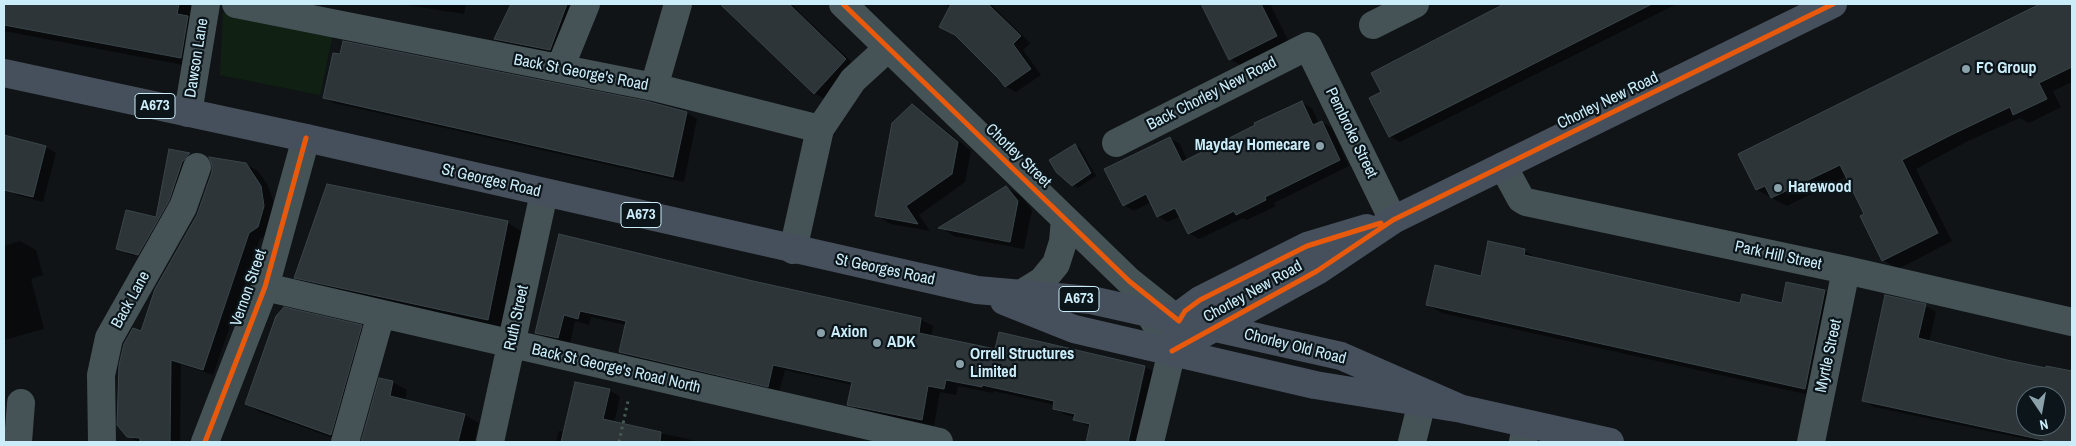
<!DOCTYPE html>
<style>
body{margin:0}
#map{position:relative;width:2076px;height:446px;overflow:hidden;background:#101416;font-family:"Archivo Narrow",sans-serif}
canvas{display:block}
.frame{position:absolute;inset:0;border:5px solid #cbedfa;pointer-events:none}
.north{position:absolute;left:2016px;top:386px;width:50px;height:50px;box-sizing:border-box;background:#0c151a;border:1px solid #586b74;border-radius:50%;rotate:168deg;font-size:14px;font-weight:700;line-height:20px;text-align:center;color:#cbedfa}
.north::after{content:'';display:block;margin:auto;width:18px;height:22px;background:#8aa1aa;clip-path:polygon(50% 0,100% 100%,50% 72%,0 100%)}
</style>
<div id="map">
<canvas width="2076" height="446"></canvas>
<div class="frame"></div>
<div class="north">N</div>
</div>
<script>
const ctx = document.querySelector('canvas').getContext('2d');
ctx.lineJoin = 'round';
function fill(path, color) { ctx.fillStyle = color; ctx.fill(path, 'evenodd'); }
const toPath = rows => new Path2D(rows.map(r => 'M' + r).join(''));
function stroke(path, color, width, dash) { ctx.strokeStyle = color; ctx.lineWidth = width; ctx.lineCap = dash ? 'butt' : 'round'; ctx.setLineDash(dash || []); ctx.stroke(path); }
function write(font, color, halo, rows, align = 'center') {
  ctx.font = font + ' "Archivo Narrow",sans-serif'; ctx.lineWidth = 4.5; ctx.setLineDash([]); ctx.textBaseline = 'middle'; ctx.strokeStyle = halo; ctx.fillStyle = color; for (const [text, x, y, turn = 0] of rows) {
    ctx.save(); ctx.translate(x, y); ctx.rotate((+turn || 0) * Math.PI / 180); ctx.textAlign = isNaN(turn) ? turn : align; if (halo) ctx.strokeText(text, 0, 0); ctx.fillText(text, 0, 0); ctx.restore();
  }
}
const green = toPath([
 [223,13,333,34,320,95,220,75]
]);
const shadow = toPath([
 [4,4,129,4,148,7,148,4,187,4,198,10,199,68,4,31],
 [400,4,466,4,464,14],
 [513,4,583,4,564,58,509,47,496,39],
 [721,4,791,4,856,66,825,99,814,93],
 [944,4,991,4,1030,43,1023,50,1041,75,1016,92,1005,86,951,8],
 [1202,4,1270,4,1290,44,1244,67,1230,59],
 [1506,4,1677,4,1400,142,1390,136,1382,93,1475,19],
 [2044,4,2072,4,2072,82,2053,91,2061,107,2029,123,2020,118,1968,141,1916,169,1952,241,1898,269,1883,260,1866,214,1847,176,1787,206,1757,190,1967,42,1966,41],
 [324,97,646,103,687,113,697,119,684,182,334,103],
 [1302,103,1312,108,1319,124,1322,122,1332,128,1349,166,1274,203,1276,206,1247,220,1243,218,1199,239,1189,233,1181,216,1168,222,1158,216,1151,202,1134,211,1124,205,1106,169,1170,138,1180,144,1187,160],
 [912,106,926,114,971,151,965,182,919,215,930,231,891,224,877,216],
 [4,136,46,147,56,153,43,202,17,195,6,189,8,183,4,182],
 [1075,145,1080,148,1096,176,1078,188,1073,185],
 [170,150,190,154,200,160,149,260,138,257,159,220,156,220,136,256,128,254,118,248,157,218],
 [211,159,247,165,258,171,267,184,274,203,274,213,269,233,260,239,213,375,181,364,180,442,138,442,128,436,142,332,198,215,213,172,214,164],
 [1006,187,1021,196,1032,210,1024,249,954,236,941,228],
 [508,223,523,232,503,328,310,286,295,277],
 [560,235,753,282,921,320,933,326,931,337,996,350,1145,367,1156,373,1141,442,1129,442,1146,368,1143,368,1126,442,1087,442,1091,427,1075,420,1075,417,1066,415,1054,408,1055,405,994,391,993,393,958,386,956,395,940,392,934,426,861,411,849,404,853,385,785,370,779,392,632,358,620,352,626,325,591,317,589,325,575,321,570,344,548,339,536,332],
 [20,241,36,250,43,275,31,279,44,329,4,340,4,246],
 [1525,251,1539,259,1741,304,1783,304,1787,283,1825,291,1839,300,1819,397,1442,313,1428,305,1482,277],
 [1925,306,1936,312,1929,342,1959,350,2047,369,2047,367,2072,372,2072,442,2040,442,1874,407,1863,400],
 [2026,396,2056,396,2056,426,2026,426],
 [361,326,375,334,345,442,260,412,246,404],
 [380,379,392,382,407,390,405,401,465,415,479,423,474,442,363,442],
 [609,390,620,397,614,423,701,442,556,442,559,431,565,432]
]);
const building = toPath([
 [4,4,179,4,177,14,188,16,181,58,4,25,4,4],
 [511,4,567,4,550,50,494,39,511,4],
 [720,4,789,4,846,59,814,94,720,4],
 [951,4,988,4,1021,36,1013,44,1031,69,1005,87,998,78,955,35,939,27,951,4],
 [1201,4,1261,4,1277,36,1229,60,1201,4],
 [1504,4,1652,4,1389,137,1369,98,1381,92,1371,73,1504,4],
 [2040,4,2072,4,2072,67,2039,83,2047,99,2013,115,2010,107,1953,134,1902,160,1938,233,1882,261,1860,216,1864,214,1840,165,1771,198,1765,186,1756,190,1738,154,2040,4],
 [343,41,646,101,687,112,673,177,323,98,333,53,340,54,343,41],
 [1302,101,1313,125,1322,121,1340,160,1265,197,1266,200,1236,215,1234,211,1188,234,1175,208,1157,217,1146,194,1123,206,1104,169,1170,137,1182,162,1255,125,1254,123,1302,101],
 [912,104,958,142,952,174,906,206,918,224,875,216,892,123,912,104],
 [4,135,46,146,33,197,4,190,4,135],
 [1075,144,1091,173,1072,186,1056,172,1049,160,1075,144],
 [169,149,190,153,182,162,169,201,138,255,116,249,126,210,156,217,169,149],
 [209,157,246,163,261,186,264,206,258,227,249,233,203,370,171,360,170,442,140,442,140,438,127,437,117,425,119,365,124,344,133,328,141,331,155,289,197,215,212,172,212,165,209,157],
 [327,184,508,221,488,320,294,278,327,184],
 [1006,186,1018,201,1010,242,938,228,1006,186],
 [559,234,753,281,921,318,919,333,995,349,999,332,1145,366,1128,442,1086,442,1090,424,1073,420,1075,414,1053,409,1054,401,982,385,982,387,946,380,944,389,928,386,922,420,847,405,852,382,773,365,768,387,619,352,626,321,580,311,578,319,564,315,558,338,535,333,559,234],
 [1488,241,1525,249,1524,255,1740,303,1742,294,1782,303,1786,282,1825,290,1805,389,1426,305,1435,265,1481,276,1488,241],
 [1885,295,1926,304,1918,338,2007,360,2046,368,2046,366,2072,371,2072,442,2052,442,1862,401,1885,295],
 [2026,396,2056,396,2056,426,2026,426,2026,396],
 [284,307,362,325,331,435,245,404,276,316,284,307],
 [379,378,393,381,390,396,465,414,458,442,361,442,379,378],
 [575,382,610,389,603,419,661,432,660,442,561,442,575,382]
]);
const path = toPath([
 [619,442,628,401]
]);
const minor = toPath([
 [236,4,654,87,820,129,853,80,888,48],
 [843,4,1129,281,1179,321],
 [1373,25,1415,4],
 [560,68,586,4],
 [654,87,678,4],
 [188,113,206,4],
 [1116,143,1308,46,1393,220],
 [1503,166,1521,199,1526,202,1846,270,2072,322],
 [793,250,820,129],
 [265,287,939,442],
 [1021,294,1042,281,1056,264,1063,242,1065,219],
 [1140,298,1172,351,1150,442],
 [18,442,21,403],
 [102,442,101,375,109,338,183,207,197,167],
 [205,442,265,287,306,138],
 [345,442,381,314],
 [490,442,544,193],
 [1412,442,1422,402],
 [1523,442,1526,424],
 [1811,442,1846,270]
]);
const major = toPath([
 [4,73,306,138,977,290,1091,300,1341,356,1462,409],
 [1004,301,1074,329,1315,385,1462,409,1610,442],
 [1176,335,1179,321,1185,311,1200,300,1307,246,1367,228],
 [1172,351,1317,271,1393,220,1833,4]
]);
const cycleway = toPath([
 [843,4,1129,281,1179,321,1185,311,1200,300,1307,246,1381,223],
 [1172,351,1317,271,1393,220,1833,4],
 [205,442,265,287,306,138]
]);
const markers = [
 [1966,69,5,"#8aa1aa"],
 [1320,146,5,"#8aa1aa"],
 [1778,188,5,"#8aa1aa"],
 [821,333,5,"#8aa1aa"],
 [877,343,5,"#8aa1aa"],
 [960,364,5,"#8aa1aa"]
];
const shields = [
 [155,106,40],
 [641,215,40],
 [1079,299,40]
];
const shieldNames = [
 ["A673",155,106],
 ["A673",641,215],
 ["A673",1079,299]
];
const streetNames = [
 ["Dawson Lane",197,58,-81],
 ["Back St George's Road",581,73,11],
 ["Back Chorley New Road",1212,94,-27],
 ["Chorley New Road",1608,101,-26],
 ["Pembroke Street",1351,133,64],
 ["Chorley Street",1018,156,44],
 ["St Georges Road",491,181,13],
 ["Park Hill Street",1778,256,12],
 ["St Georges Road",885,270,12],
 ["Vernon Street",249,288,-71],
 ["Chorley New Road",1253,292,-29],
 ["Back Lane",131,300,-61],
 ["Ruth Street",517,318,-78],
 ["Chorley Old Road",1295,347,14],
 ["Myrtle Street",1829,356,-78],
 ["Back St George's Road North",616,369,13]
];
const poiNames = [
 ["FC Group",1976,69],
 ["Mayday Homecare",1310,146,"right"],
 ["Harewood",1788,188],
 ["Axion",831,333],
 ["ADK",887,343],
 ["Orrell Structures",970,355],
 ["Limited",970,373]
];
fill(green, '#102113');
fill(shadow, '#0007');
fill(building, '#2d3539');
stroke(building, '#3a454a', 1);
stroke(path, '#465c53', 3, [2.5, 4]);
stroke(minor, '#455357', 28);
stroke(major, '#46505c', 28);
stroke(cycleway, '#e8590c', 5);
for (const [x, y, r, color] of markers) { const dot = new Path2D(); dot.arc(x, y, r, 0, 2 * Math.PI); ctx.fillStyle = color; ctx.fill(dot); stroke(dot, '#0c151a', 2); }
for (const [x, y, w] of shields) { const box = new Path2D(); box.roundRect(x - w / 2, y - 12.5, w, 25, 4); ctx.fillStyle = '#0c151a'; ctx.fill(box); stroke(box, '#cbedfa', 1); }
write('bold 15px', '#cbedfa', null, shieldNames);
write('16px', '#cbedfa', '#0c151a', streetNames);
write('bold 16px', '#cbedfa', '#0c151a', poiNames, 'left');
</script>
